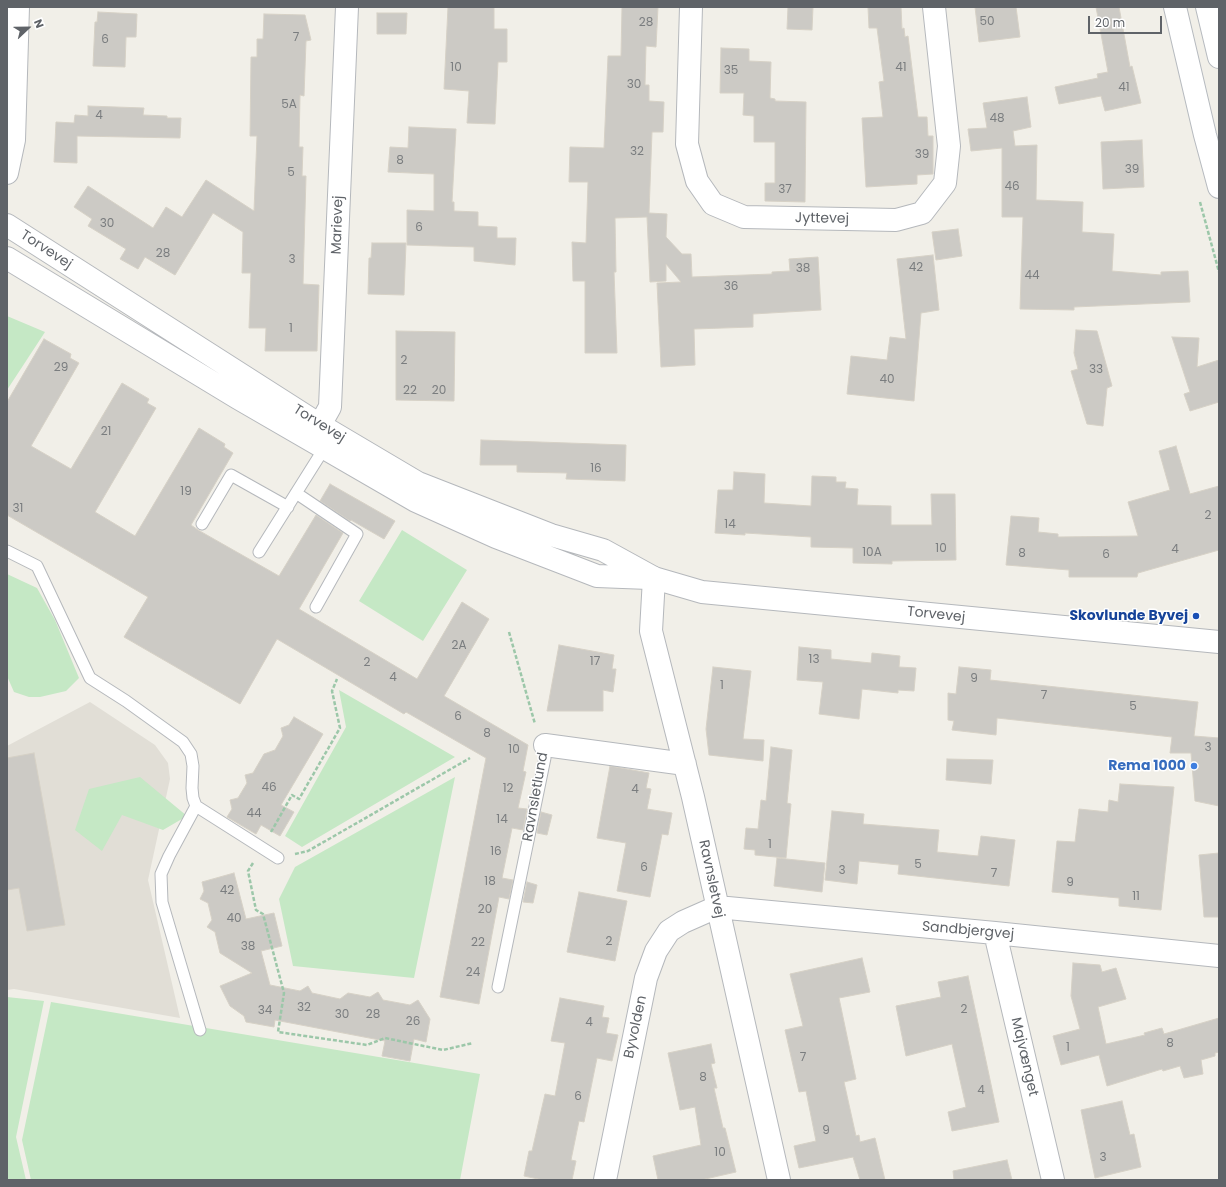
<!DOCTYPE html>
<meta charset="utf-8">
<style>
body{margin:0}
#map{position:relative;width:1226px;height:1187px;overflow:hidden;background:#f1efe8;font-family:Poppins,sans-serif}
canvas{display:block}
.frame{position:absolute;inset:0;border:8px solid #5f6368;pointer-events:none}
.north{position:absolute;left:8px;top:8px;width:40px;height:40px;-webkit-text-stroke:3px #fff;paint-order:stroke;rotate:68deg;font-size:11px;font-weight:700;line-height:16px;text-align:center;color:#5f6368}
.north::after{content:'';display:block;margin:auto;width:14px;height:18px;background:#5f6368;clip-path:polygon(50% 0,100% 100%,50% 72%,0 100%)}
.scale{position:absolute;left:1088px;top:16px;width:74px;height:18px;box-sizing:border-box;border:2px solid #5f6368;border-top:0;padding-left:5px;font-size:12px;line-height:14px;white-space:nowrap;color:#5f6368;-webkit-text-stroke:3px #fff;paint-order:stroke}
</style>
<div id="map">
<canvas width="1226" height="1187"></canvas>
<div class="frame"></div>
<div class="north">N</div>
<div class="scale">20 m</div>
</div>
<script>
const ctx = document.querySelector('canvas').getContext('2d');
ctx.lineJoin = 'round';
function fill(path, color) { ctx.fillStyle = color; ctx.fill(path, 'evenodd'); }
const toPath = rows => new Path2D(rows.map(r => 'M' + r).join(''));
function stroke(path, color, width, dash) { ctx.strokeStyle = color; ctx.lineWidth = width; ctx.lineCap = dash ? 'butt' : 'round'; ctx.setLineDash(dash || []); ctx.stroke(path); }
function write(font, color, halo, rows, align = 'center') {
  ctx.font = font + ' Poppins,sans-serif'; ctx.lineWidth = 3; ctx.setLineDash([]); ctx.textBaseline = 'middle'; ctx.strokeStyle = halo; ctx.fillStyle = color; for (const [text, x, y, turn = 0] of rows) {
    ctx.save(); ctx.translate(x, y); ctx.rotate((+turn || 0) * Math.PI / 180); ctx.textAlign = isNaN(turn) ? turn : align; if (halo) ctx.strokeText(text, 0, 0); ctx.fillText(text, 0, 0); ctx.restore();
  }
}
const education = toPath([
 [90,702,155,745,168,763,170,779,148,880,180,1018,14,989,7,990,7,746]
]);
const green = toPath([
 [7,316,45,332,7,390],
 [402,530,467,570,423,641,359,601],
 [7,574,37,588,55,620,79,678,66,691,40,697,29,697,14,692,7,676],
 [339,690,455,757,302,847,285,836,346,727],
 [140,777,187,816,163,830,122,815,102,851,75,830,89,789],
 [455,777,414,978,293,966,279,899,295,867],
 [7,997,44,1001,16,1137,26,1180,7,1180],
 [51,1002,480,1074,460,1180,31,1180,22,1140]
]);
const building = toPath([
 [448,7,494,7,494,29,507,29,507,62,498,62,495,124,467,123,469,91,444,89,448,7],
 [622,7,658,7,656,47,646,46,645,85,649,85,649,101,664,102,663,132,652,132,649,213,667,214,666,237,682,254,691,254,692,277,772,274,772,272,790,271,789,259,818,257,821,310,753,314,753,327,694,329,695,365,661,367,657,283,681,282,666,264,666,281,650,282,647,217,615,218,616,272,614,272,617,353,585,353,585,281,573,281,572,242,586,243,588,182,569,182,570,147,604,148,608,56,621,56,622,7],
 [788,7,813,7,812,30,787,29,788,7],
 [868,7,901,7,902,29,904,28,905,37,908,36,918,117,927,117,928,136,933,136,933,174,917,175,917,184,866,187,862,118,883,117,879,82,884,81,877,28,869,28,868,7],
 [975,7,1016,7,1020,37,979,42,975,7],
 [1096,7,1119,7,1130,67,1132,66,1141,103,1105,111,1101,96,1059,104,1055,87,1098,78,1097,74,1108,72,1096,7],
 [98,12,137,14,136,37,126,37,125,67,93,66,95,22,97,22,98,12],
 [377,13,407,13,406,34,377,34,377,13],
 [264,14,305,15,311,40,306,41,304,96,300,95,299,147,303,147,302,176,306,176,303,284,319,285,317,351,265,351,266,328,249,328,251,273,242,273,243,232,213,213,175,275,145,257,138,269,120,259,126,249,88,226,92,219,74,207,88,186,153,228,166,207,182,217,206,180,254,211,257,136,250,136,251,57,257,57,257,39,263,39,264,14],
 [721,48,749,49,749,61,771,62,770,98,775,99,775,101,806,102,805,202,765,201,765,183,775,183,775,142,754,142,754,116,743,115,744,93,720,93,721,48],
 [1027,97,1031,127,1013,131,1015,146,1037,145,1036,200,1083,202,1082,232,1114,234,1112,271,1161,275,1161,272,1188,271,1190,302,1074,307,1074,310,1020,309,1023,217,1002,217,1002,148,971,151,968,129,987,128,983,103,1027,97],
 [88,106,144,108,143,115,167,116,167,118,181,118,180,138,77,136,77,163,54,162,56,122,74,123,75,115,88,116,88,106],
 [409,127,456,129,452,202,454,202,454,211,478,212,478,226,497,227,497,238,516,238,515,265,474,261,474,247,407,245,407,210,434,211,434,174,388,172,390,147,408,148,409,127],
 [1142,140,1144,187,1103,189,1101,142,1142,140],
 [958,229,962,256,936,260,932,232,958,229],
 [372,243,406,243,404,295,368,294,369,258,371,258,372,243],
 [933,255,939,310,921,313,914,401,847,394,851,356,887,360,890,337,906,339,897,259,933,255],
 [1076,330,1097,331,1112,386,1107,388,1103,426,1087,424,1071,371,1078,369,1074,353,1076,330],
 [396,331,455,332,454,401,396,400,396,331],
 [1172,337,1199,338,1197,367,1219,360,1219,402,1190,411,1184,394,1190,392,1172,337],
 [44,339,71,354,70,358,79,363,31,446,71,469,122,383,149,399,147,403,156,408,95,512,135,536,199,428,225,444,224,447,233,453,191,525,198,530,279,576,316,515,343,533,299,609,417,679,462,602,489,619,444,696,528,745,523,771,526,772,518,808,527,809,523,830,512,828,502,878,513,880,509,899,499,897,479,1004,440,997,486,758,406,712,404,714,277,639,240,704,124,637,148,597,7,515,7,402,44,339],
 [481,440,626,445,625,481,566,479,567,473,517,472,517,465,480,465,481,440],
 [1176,446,1190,494,1219,486,1219,550,1138,573,1137,577,1069,577,1069,570,1006,565,1011,516,1039,518,1038,532,1058,534,1058,537,1138,536,1128,502,1170,490,1159,451,1176,446],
 [734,472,765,474,764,503,811,506,812,476,836,477,836,482,846,482,845,488,858,489,857,505,891,506,891,525,932,525,931,494,955,494,956,560,892,561,892,564,853,563,853,548,811,547,811,537,745,533,745,535,715,533,718,490,733,490,734,472],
 [330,484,395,521,384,539,351,520,350,521,320,501,330,484],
 [559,645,614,655,612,669,616,669,613,692,603,690,603,711,547,711,559,645],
 [799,647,831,650,831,659,871,663,872,653,900,656,899,667,916,668,914,691,898,690,898,693,862,689,859,719,819,714,823,682,797,680,799,647],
 [713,667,751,671,743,739,764,740,763,761,709,755,706,729,713,667],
 [959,667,991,670,990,680,1198,702,1194,736,1219,738,1219,806,1195,801,1191,753,1170,753,1172,737,997,718,996,735,952,730,954,721,948,720,948,693,956,694,959,667],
 [294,717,323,734,281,805,294,812,280,836,261,825,256,834,227,817,232,809,230,800,238,798,247,783,245,775,253,773,264,754,275,750,283,736,281,728,289,725,294,717],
 [771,747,792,750,787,803,791,804,786,858,755,855,755,850,744,849,746,828,758,829,761,800,766,801,771,747],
 [34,753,65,925,27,931,19,888,7,890,7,758,34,753],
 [947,759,993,760,991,784,946,780,947,759],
 [610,766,649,773,646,788,651,789,647,809,672,813,668,835,662,834,650,897,617,891,626,843,597,838,610,766],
 [1120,784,1174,787,1161,910,1119,906,1119,898,1052,892,1057,841,1075,842,1079,809,1108,812,1109,800,1118,802,1120,784],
 [832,811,864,814,863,824,939,830,937,852,978,856,981,836,1015,840,1009,886,898,874,899,865,859,861,857,884,825,880,832,811],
 [541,812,552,815,547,835,537,833,541,812],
 [1219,853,1219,917,1204,917,1199,855,1219,853],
 [777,858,825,863,822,892,774,886,777,858],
 [234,873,246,919,274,913,282,946,261,951,270,985,300,991,308,986,312,993,340,999,348,993,370,997,378,992,383,1000,410,1005,418,1000,430,1019,426,1042,414,1039,410,1061,382,1056,385,1041,275,1020,274,1027,246,1022,244,1016,230,1006,220,986,252,973,220,953,215,932,207,927,212,920,208,903,200,899,204,891,202,882,234,873],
 [527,882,537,885,533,903,523,902,527,882],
 [579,892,627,901,615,961,567,952,579,892],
 [862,958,870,992,839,998,856,1079,844,1082,856,1136,859,1135,860,1142,875,1138,885,1180,860,1180,853,1157,799,1168,794,1146,816,1141,806,1091,799,1092,785,1030,803,1026,790,974,862,958],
 [1073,963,1100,965,1102,972,1116,968,1126,999,1098,1007,1106,1044,1145,1035,1144,1033,1162,1028,1164,1034,1219,1018,1219,1052,1215,1053,1215,1056,1201,1060,1203,1074,1184,1078,1180,1066,1163,1071,1162,1069,1107,1086,1099,1055,1061,1065,1053,1036,1080,1029,1071,996,1073,963],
 [968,976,999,1122,952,1131,948,1112,966,1107,952,1044,906,1056,896,1006,941,997,938,982,968,976],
 [560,998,604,1006,602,1017,609,1018,606,1033,618,1035,612,1061,597,1058,584,1122,579,1121,571,1160,576,1161,572,1180,543,1180,524,1176,529,1151,532,1151,545,1094,555,1096,565,1043,551,1041,560,998],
 [711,1044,715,1063,711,1064,717,1088,714,1088,723,1128,725,1128,736,1172,701,1180,658,1180,653,1156,701,1145,695,1107,680,1110,668,1053,711,1044],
 [1122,1101,1130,1135,1134,1134,1141,1167,1095,1178,1081,1110,1122,1101],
 [1007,1160,1012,1180,954,1180,953,1171,1007,1160]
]);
const path = toPath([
 [1200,202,1219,272],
 [509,632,535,724],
 [271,832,292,795,299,799,340,728,332,691,337,679],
 [295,854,308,851,470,758],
 [253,863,248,871,256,910,263,914,284,993,278,1032,367,1045,385,1038,443,1050,473,1043]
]);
const service = toPath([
 [296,493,357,534,316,607],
 [202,524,231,475,288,507],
 [7,551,37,566,90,678,126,701,183,742,191,754,193,766,192,788,193,798,196,806,278,858],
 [259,552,325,447],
 [196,806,169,856,161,874,162,902,200,1030],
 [498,987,545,758,545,745]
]);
const minor = toPath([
 [691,7,687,144,697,181,713,204,744,217,896,220,922,213,945,183,949,146,934,7],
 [7,173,14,140,18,7],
 [312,439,330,407,347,7],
 [654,578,651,631,693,797,779,1180],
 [545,745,685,764],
 [995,933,1053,1180],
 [605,1180,646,978,656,951,669,931,683,922,717,907,995,933,1219,956]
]);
const tertiary = toPath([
 [7,225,320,425,418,483,551,535,603,550,654,578,702,592,1219,642],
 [7,258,238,398,416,501,496,537,597,576,649,578]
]);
const secondary = toPath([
 [1175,7,1205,135,1219,187],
 [1207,7,1219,57]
]);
const markers = [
 [1196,616,4,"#1a4fb4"],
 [1194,766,4,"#3f7fe0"]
];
const numberNames = [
 ["50",987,22],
 ["28",646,23],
 ["7",296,38],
 ["6",105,40],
 ["10",456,68],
 ["41",901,68],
 ["35",731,71],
 ["30",634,85],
 ["41",1124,88],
 ["5A",289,105],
 ["4",99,116],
 ["48",997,119],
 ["32",637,152],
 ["39",922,155],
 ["8",400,161],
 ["39",1132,170],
 ["5",291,173],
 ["46",1012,187],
 ["37",785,190],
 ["30",107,224],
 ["6",419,228],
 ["28",163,254],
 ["3",292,260],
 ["42",916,268],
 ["38",803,269],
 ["44",1032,276],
 ["36",731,287],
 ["1",291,329],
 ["2",404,361],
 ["29",61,368],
 ["33",1096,370],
 ["40",887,380],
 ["22",410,391],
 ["20",439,391],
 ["21",106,432],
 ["16",596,469],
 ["19",186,492],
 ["31",18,509],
 ["2",1208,516],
 ["14",730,525],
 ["10",941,549],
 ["4",1175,550],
 ["10A",872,553],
 ["8",1022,554],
 ["6",1106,555],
 ["2A",459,646],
 ["13",814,660],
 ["17",595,662],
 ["2",367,663],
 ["4",393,678],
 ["9",974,679],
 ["1",722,686],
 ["7",1044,696],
 ["5",1133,707],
 ["6",458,717],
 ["8",487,734],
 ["3",1208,748],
 ["10",514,750],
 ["46",269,788],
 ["12",508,789],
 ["4",635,790],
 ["44",254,814],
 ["14",502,820],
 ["1",770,845],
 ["16",496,852],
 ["5",918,865],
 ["6",644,868],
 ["3",842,871],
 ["7",994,874],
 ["18",490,882],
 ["9",1070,883],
 ["42",227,891],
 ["11",1136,897],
 ["20",485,910],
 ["40",234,919],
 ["2",609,942],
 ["22",478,943],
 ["38",248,947],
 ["24",473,973],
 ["32",304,1008],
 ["2",964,1010],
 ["34",265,1011],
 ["30",342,1015],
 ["28",373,1015],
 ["26",413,1022],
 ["4",589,1023],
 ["8",1170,1044],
 ["1",1068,1048],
 ["7",803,1058],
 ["8",703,1078],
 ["4",981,1091],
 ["6",578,1097],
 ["9",826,1131],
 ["10",720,1153],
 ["3",1103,1158]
];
const streetNames = [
 ["Jyttevej",822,219,1],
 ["Marievej",338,225,-88],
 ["Torvevej",46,250,33],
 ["Torvevej",319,424,32],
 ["Torvevej",936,615,6],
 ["Ravnsletlund",536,797,-80],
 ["Ravnsletvej",711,879,78],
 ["Sandbjergvej",968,931,5],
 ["Byvolden",636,1027,-78],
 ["Majvænget",1024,1057,77]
];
const transitNames = [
 ["Skovlunde Byvej",1188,616]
];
const shopNames = [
 ["Rema 1000",1186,766]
];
fill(education, '#e1ded6');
fill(green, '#c5e8c5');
fill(building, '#cccac5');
stroke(building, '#d6d1c6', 1);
stroke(service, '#b5b8bc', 13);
stroke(minor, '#b5b8bc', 24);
stroke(tertiary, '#b5b8bc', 24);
stroke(secondary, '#b6babf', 24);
stroke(path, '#9cc7a9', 2.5, [4, 2]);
stroke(service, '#fff', 11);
stroke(minor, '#fff', 22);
stroke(tertiary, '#fff', 22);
stroke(secondary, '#fff', 22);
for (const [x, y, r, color] of markers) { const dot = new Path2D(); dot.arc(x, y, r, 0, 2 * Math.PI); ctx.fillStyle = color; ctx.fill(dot); stroke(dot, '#fff', 1.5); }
write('12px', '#7a7d7f', null, numberNames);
write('14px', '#5f6368', '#fff', streetNames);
write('bold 14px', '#164399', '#fff', transitNames, 'right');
write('bold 14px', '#366cbe', '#fff', shopNames, 'right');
</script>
